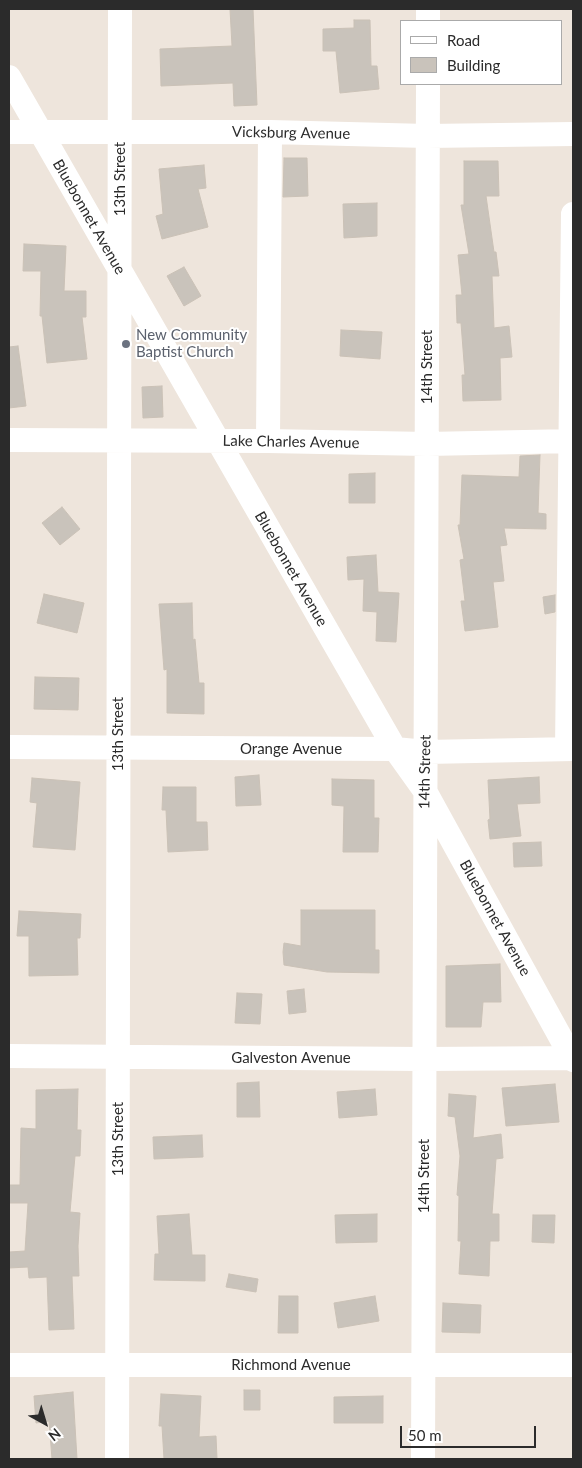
<!DOCTYPE html>
<style>
body{margin:0}
#map{position:relative;width:582px;height:1468px;overflow:hidden;background:#eee5dc;font-family:Lato,sans-serif}
canvas{display:block}
.frame{position:absolute;inset:0;border:10px solid #2b2b2b;pointer-events:none}
.legend{position:absolute;left:400px;top:20px;width:162px;height:65px;box-sizing:border-box;background:#fff;border:1px solid #aaa;margin:0;padding:6px 9px;list-style:none;font-size:15px;color:#2b2b2b}
.legend li{display:flex;align-items:center;gap:10px;height:25px}
.legend b{width:25px;border:1px solid #aaa}
.north{position:absolute;left:20px;top:1398px;width:50px;height:50px;-webkit-text-stroke:4px #fff;paint-order:stroke;rotate:141deg;font-size:14px;font-weight:700;line-height:20px;text-align:center;color:#2b2b2b}
.north::after{content:'';display:block;margin:auto;width:18px;height:22px;background:#2b2b2b;clip-path:polygon(50% 0,100% 100%,50% 72%,0 100%)}
.scale{position:absolute;left:400px;top:1426px;width:136px;height:22px;box-sizing:border-box;border:2px solid #2b2b2b;border-top:0;padding-left:6px;font-size:15px;line-height:18px;white-space:nowrap;color:#2b2b2b;-webkit-text-stroke:4px #fff;paint-order:stroke}
</style>
<div id="map">
<canvas width="582" height="1468"></canvas>
<div class="frame"></div>
<ul class="legend">
<li><b style="height:6px;background:#fff"></b>Road</li>
<li><b style="height:14px;background:#c9c3bb"></b>Building</li>
</ul>
<div class="north">N</div>
<div class="scale">50 m</div>
</div>
<script>
const ctx = document.querySelector('canvas').getContext('2d');
ctx.lineJoin = 'round';
function fill(path, color) { ctx.fillStyle = color; ctx.fill(path, 'evenodd'); }
const toPath = rows => new Path2D(rows.map(r => 'M' + r).join(''));
function stroke(path, color, width, dash) { ctx.strokeStyle = color; ctx.lineWidth = width; ctx.lineCap = dash ? 'butt' : 'round'; ctx.setLineDash(dash || []); ctx.stroke(path); }
function write(font, color, halo, rows, align = 'center') {
  ctx.font = font + ' Lato,sans-serif'; ctx.lineWidth = 4; ctx.setLineDash([]); ctx.textBaseline = 'middle'; ctx.strokeStyle = halo; ctx.fillStyle = color; for (const [text, x, y, turn = 0] of rows) {
    ctx.save(); ctx.translate(x, y); ctx.rotate((+turn || 0) * Math.PI / 180); ctx.textAlign = isNaN(turn) ? turn : align; if (halo) ctx.strokeText(text, 0, 0); ctx.fillText(text, 0, 0); ctx.restore();
  }
}
const building = toPath([
 [230,9,253,9,257,105,234,106,233,83,161,86,160,49,232,46,230,9],
 [354,20,370,20,371,66,377,66,379,89,340,93,336,51,323,51,323,29,354,28,354,20],
 [284,158,307,158,308,196,283,197,284,158],
 [464,161,498,161,499,196,486,196,494,252,496,252,499,276,492,276,494,328,509,326,512,357,500,358,501,400,463,401,462,375,465,375,461,323,457,323,456,295,462,295,458,255,469,254,461,205,464,205,464,161],
 [204,165,206,188,198,189,208,227,162,239,156,216,163,214,159,169,204,165],
 [377,203,377,236,344,238,343,204,377,203],
 [24,244,66,246,64,291,86,291,86,317,82,317,87,359,47,363,42,316,40,316,41,271,23,271,24,244],
 [184,267,201,296,184,306,167,276,184,267],
 [341,330,382,332,380,359,340,356,341,330],
 [18,346,26,406,9,408,9,347,18,346],
 [162,386,163,417,143,418,142,387,162,386],
 [540,455,538,513,546,514,546,529,504,528,507,545,500,546,504,581,493,582,498,627,465,631,461,601,465,601,460,560,464,559,458,525,460,525,462,475,519,477,520,456,540,455],
 [375,473,375,503,349,503,349,474,375,473],
 [62,507,80,529,60,545,42,523,62,507],
 [376,555,378,592,399,593,396,642,376,641,377,612,363,611,364,579,348,580,347,557,376,555],
 [44,594,84,603,77,633,37,623,44,594],
 [555,595,555,612,545,614,543,597,555,595],
 [192,603,193,640,195,639,199,683,204,683,204,714,167,713,167,669,164,670,159,604,192,603],
 [35,677,79,678,78,710,34,709,35,677],
 [259,775,261,805,236,806,235,777,259,775],
 [539,777,540,803,517,804,521,836,490,839,488,820,490,819,488,780,539,777],
 [32,778,80,782,75,850,33,847,37,803,30,802,32,778],
 [332,779,374,780,374,818,379,818,378,852,343,852,344,806,332,805,332,779],
 [163,787,196,787,196,822,207,822,208,850,168,852,166,810,162,810,163,787],
 [541,842,542,866,514,867,513,843,541,842],
 [301,910,375,910,375,950,379,950,379,973,327,972,284,965,283,952,284,943,301,946,301,910],
 [19,911,81,914,80,938,77,938,78,975,29,976,29,936,17,936,19,911],
 [500,964,501,1002,483,1002,481,1027,446,1027,446,966,500,964],
 [304,989,306,1012,289,1014,287,991,304,989],
 [237,993,262,994,260,1024,235,1023,237,993],
 [259,1082,260,1117,237,1117,237,1083,259,1082],
 [555,1084,559,1122,506,1126,502,1088,555,1084],
 [78,1089,77,1130,81,1130,80,1156,75,1156,70,1212,80,1213,78,1246,79,1276,72,1276,74,1329,49,1330,47,1277,29,1278,28,1267,9,1268,9,1252,25,1251,28,1203,9,1203,9,1185,20,1185,21,1128,36,1129,36,1090,78,1089],
 [375,1089,377,1115,339,1118,337,1092,375,1089],
 [449,1094,476,1096,473,1138,501,1134,503,1158,496,1159,492,1214,499,1214,499,1241,490,1241,489,1276,459,1274,461,1241,458,1241,459,1196,457,1195,460,1156,455,1117,448,1116,449,1094],
 [202,1135,203,1157,154,1159,153,1137,202,1135],
 [189,1214,192,1255,205,1255,205,1281,154,1280,155,1254,159,1254,157,1216,189,1214],
 [377,1214,377,1242,336,1243,335,1215,377,1214],
 [533,1215,555,1215,554,1243,532,1242,533,1215],
 [229,1274,258,1279,256,1292,226,1287,229,1274],
 [279,1296,298,1296,298,1333,278,1333,279,1296],
 [375,1296,379,1321,338,1328,334,1303,375,1296],
 [443,1303,481,1305,480,1333,442,1332,443,1303],
 [244,1390,260,1390,260,1410,244,1410,244,1390],
 [73,1392,77,1459,52,1459,49,1421,36,1423,34,1396,73,1392],
 [161,1394,201,1396,199,1437,216,1436,217,1459,164,1459,162,1426,159,1426,161,1394],
 [383,1396,383,1423,334,1423,334,1397,383,1396]
]);
const minor = toPath([
 [428,21,428,9],
 [9,77,395,749,425,791,573,1060],
 [9,132,270,132,427,136,573,134],
 [9,440,268,441,427,444,573,441],
 [268,441,270,132],
 [9,747,395,749,426,752,573,749],
 [567,749,573,214],
 [9,1056,424,1059,573,1058],
 [9,1365,573,1365],
 [117,1459,120,9],
 [423,1459,428,84]
]);
const markers = [
 [126,344,5,"#6b7280"]
];
const streetNames = [
 ["Vicksburg Avenue",291,133,1],
 ["13th Street",120,179,-90],
 ["Bluebonnet Avenue",89,217,60],
 ["14th Street",427,367,-90],
 ["Lake Charles Avenue",291,442,1],
 ["Bluebonnet Avenue",291,569,60],
 ["13th Street",118,734,-90],
 ["Orange Avenue",291,749],
 ["14th Street",425,772,-89],
 ["Bluebonnet Avenue",495,918,61],
 ["Galveston Avenue",291,1058],
 ["13th Street",118,1139,-90],
 ["14th Street",424,1176,-90],
 ["Richmond Avenue",291,1365]
];
const worshipNames = [
 ["New Community",136,335],
 ["Baptist Church",136,352]
];
fill(building, '#c9c3bb');
stroke(building, '#cac1b6', 1);
stroke(minor, '#fff', 24);
for (const [x, y, r, color] of markers) { const dot = new Path2D(); dot.arc(x, y, r, 0, 2 * Math.PI); ctx.fillStyle = color; ctx.fill(dot); stroke(dot, '#fff', 2); }
write('15px', '#2b2b2b', '#fff', streetNames);
write('15px', '#5b616d', '#fff', worshipNames, 'left');
</script>
